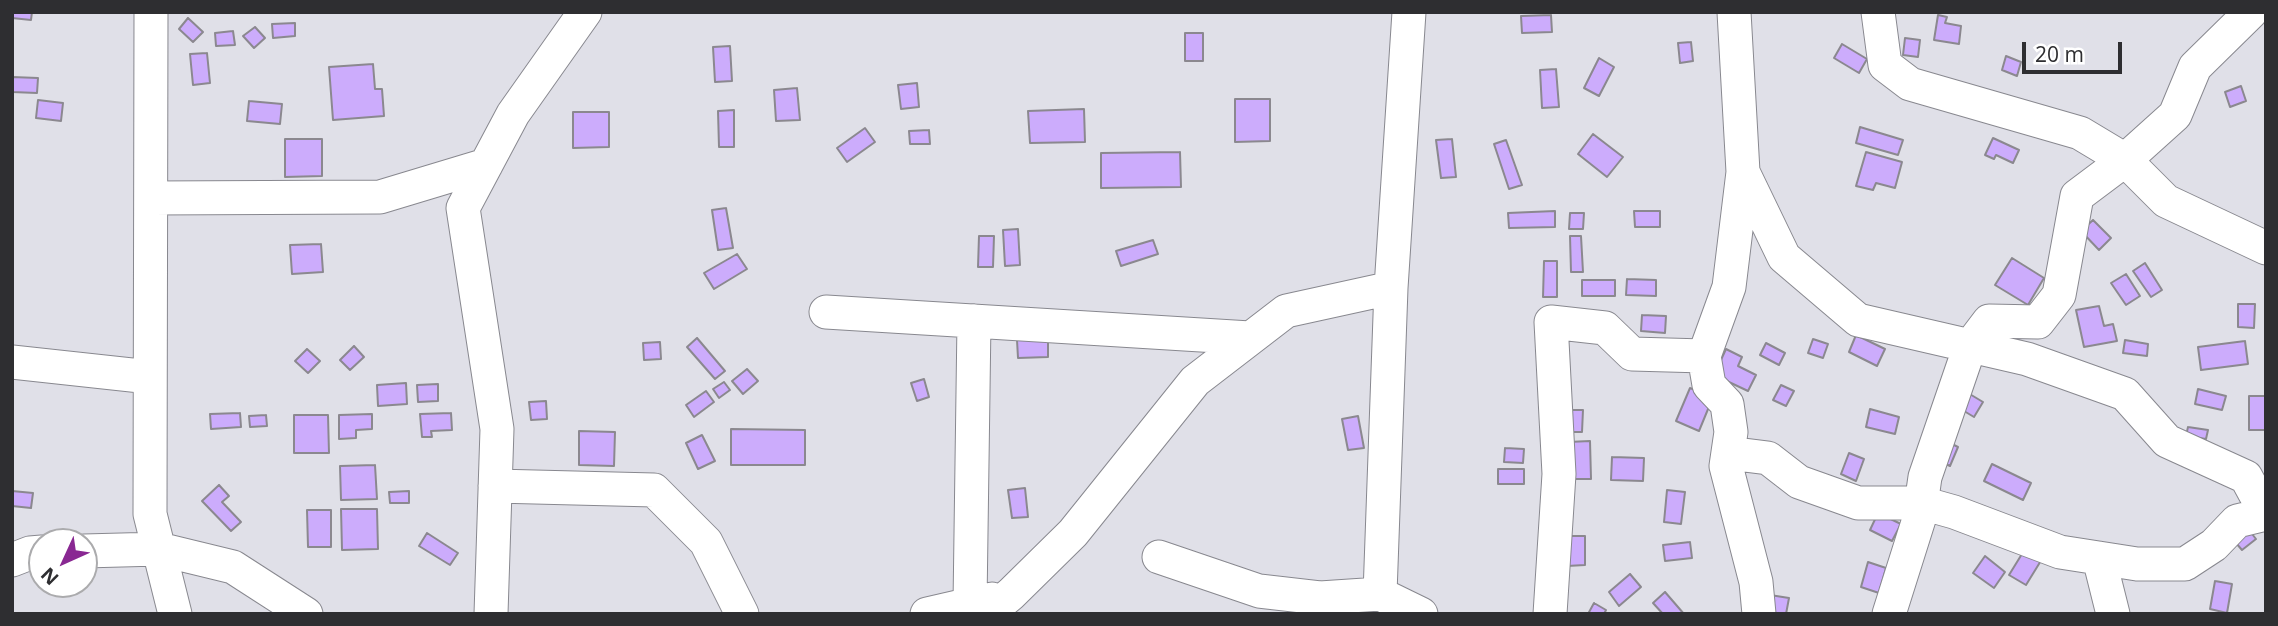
<!DOCTYPE html>
<style>
body{margin:0}
#map{position:relative;width:2278px;height:626px;overflow:hidden;background:#e0e0e8;font-family:"Open Sans",sans-serif}
canvas{display:block}
.frame{position:absolute;inset:0;border:14px solid #2e2e31;pointer-events:none}
.north{position:absolute;left:28px;top:528px;width:70px;height:70px;box-sizing:border-box;background:#fff;border:2px solid #ababad;border-radius:50%;rotate:225deg;font-size:19px;font-weight:700;line-height:28px;text-align:center;color:#2e2e31}
.north::after{content:'';display:block;margin:auto;width:24px;height:32px;background:#892892;clip-path:polygon(50% 0,100% 100%,50% 72%,0 100%)}
.scale{position:absolute;left:2022px;top:42px;width:100px;height:32px;box-sizing:border-box;border:4px solid #2e2e31;border-top:0;padding-left:9px;font-size:21px;line-height:24px;white-space:nowrap;color:#2e2e31;-webkit-text-stroke:5px #fff;paint-order:stroke}
</style>
<div id="map">
<canvas width="2278" height="626"></canvas>
<div class="frame"></div>
<div class="north">N</div>
<div class="scale">20 m</div>
</div>
<script>
const ctx = document.querySelector('canvas').getContext('2d');
ctx.lineJoin = 'round';
function fill(path, color) { ctx.fillStyle = color; ctx.fill(path, 'evenodd'); }
const toPath = rows => new Path2D(rows.map(r => 'M' + r).join(''));
function stroke(path, color, width, dash) { ctx.strokeStyle = color; ctx.lineWidth = width; ctx.lineCap = dash ? 'butt' : 'round'; ctx.setLineDash(dash || []); ctx.stroke(path); }
const building = toPath([
 [12,12,32,12,31,20,12,18,12,12],
 [1551,15,1552,32,1522,33,1521,16,1551,15],
 [1938,15,1947,17,1945,23,1961,26,1959,44,1934,40,1938,15],
 [188,18,203,32,193,42,179,29,188,18],
 [295,23,295,36,273,38,272,24,295,23],
 [255,27,265,38,254,48,243,36,255,27],
 [233,31,235,45,216,46,215,33,233,31],
 [1185,33,1203,33,1203,61,1185,61,1185,33],
 [1905,38,1920,40,1918,57,1903,55,1905,38],
 [1691,42,1693,61,1680,63,1678,43,1691,42],
 [1842,44,1867,59,1859,73,1834,58,1842,44],
 [730,46,732,81,715,82,713,47,730,46],
 [207,53,210,83,193,85,190,54,207,53],
 [2006,56,2021,62,2017,76,2002,70,2006,56],
 [1599,58,1614,67,1599,96,1584,88,1599,58],
 [373,64,375,89,382,89,384,116,333,120,329,67,373,64],
 [1556,69,1559,107,1542,108,1540,70,1556,69],
 [12,77,38,78,37,93,12,92,12,77],
 [917,83,919,107,901,109,898,85,917,83],
 [2241,86,2246,101,2230,107,2225,92,2241,86],
 [797,88,800,120,776,121,774,90,797,88],
 [1235,99,1270,99,1270,141,1235,142,1235,99],
 [38,100,63,103,61,121,36,118,38,100],
 [249,101,282,104,280,124,247,121,249,101],
 [1084,109,1085,142,1030,143,1028,111,1084,109],
 [734,110,734,147,719,147,718,111,734,110],
 [573,112,609,112,609,147,573,148,573,112],
 [1860,127,1903,140,1898,155,1856,143,1860,127],
 [865,128,875,142,847,162,837,148,865,128],
 [929,130,930,144,910,144,909,131,929,130],
 [1593,134,1623,157,1607,177,1578,154,1593,134],
 [1993,138,2019,150,2013,163,1996,155,1994,159,1985,155,1993,138],
 [285,139,322,139,322,176,285,177,285,139],
 [1452,139,1456,177,1441,178,1436,140,1452,139],
 [1506,140,1522,185,1509,189,1494,144,1506,140],
 [1180,152,1181,187,1101,188,1101,153,1180,152],
 [1866,152,1902,162,1895,188,1876,183,1873,190,1856,186,1866,152],
 [726,208,733,248,718,250,712,210,726,208],
 [1555,211,1555,227,1509,228,1508,213,1555,211],
 [1634,211,1660,211,1660,227,1635,227,1634,211],
 [1570,213,1584,213,1583,229,1569,229,1570,213],
 [2093,220,2111,238,2099,250,2081,231,2093,220],
 [1018,229,1020,265,1005,266,1003,230,1018,229],
 [979,236,994,236,993,267,978,267,979,236],
 [1570,236,1581,236,1583,272,1571,272,1570,236],
 [1153,240,1158,254,1121,266,1116,251,1153,240],
 [321,244,323,272,292,274,290,245,321,244],
 [737,254,747,269,714,289,704,273,737,254],
 [2012,258,2044,278,2028,305,1995,285,2012,258],
 [1544,261,1557,261,1557,297,1543,297,1544,261],
 [2145,263,2162,290,2151,297,2133,271,2145,263],
 [2126,274,2140,296,2126,305,2111,283,2126,274],
 [1627,279,1656,280,1656,296,1626,295,1627,279],
 [1582,280,1615,280,1615,296,1582,296,1582,280],
 [2238,304,2255,304,2254,328,2238,327,2238,304],
 [2099,306,2104,326,2113,324,2117,341,2084,347,2076,310,2099,306],
 [1642,315,1666,316,1665,333,1641,331,1642,315],
 [1856,335,1885,349,1877,366,1849,352,1856,335],
 [697,338,725,371,715,379,687,347,697,338],
 [1048,339,1048,357,1018,358,1017,340,1048,339],
 [1813,339,1828,344,1823,358,1808,353,1813,339],
 [2125,340,2148,344,2147,356,2123,353,2125,340],
 [2245,341,2248,364,2201,370,2198,347,2245,341],
 [660,342,661,359,644,360,643,343,660,342],
 [1766,343,1785,353,1779,365,1760,355,1766,343],
 [354,346,364,357,350,370,340,360,354,346],
 [307,349,320,361,308,373,295,361,307,349],
 [1726,349,1742,357,1738,366,1756,375,1748,391,1714,375,1726,349],
 [747,369,758,381,743,394,732,381,747,369],
 [924,379,929,397,917,401,911,383,924,379],
 [724,382,730,390,719,398,713,389,724,382],
 [406,383,407,404,378,406,377,385,406,383],
 [438,384,438,401,418,402,417,385,438,384],
 [1781,385,1794,391,1786,406,1773,400,1781,385],
 [1690,388,1713,397,1699,431,1676,421,1690,388],
 [2198,389,2226,396,2222,410,2195,404,2198,389],
 [706,391,714,402,694,417,686,405,706,391],
 [1968,393,1983,402,1974,417,1959,408,1968,393],
 [2249,396,2266,396,2266,430,2249,430,2249,396],
 [546,401,547,419,531,420,529,402,546,401],
 [1870,409,1899,417,1895,434,1866,427,1870,409],
 [1566,410,1583,410,1582,432,1566,432,1566,410],
 [240,413,241,427,211,429,210,414,240,413],
 [451,413,452,430,431,431,432,437,422,437,420,414,451,413],
 [372,414,372,429,356,430,356,438,339,439,339,415,372,414],
 [266,415,267,426,250,427,249,416,266,415],
 [294,415,328,415,329,453,294,453,294,415],
 [1358,416,1364,448,1348,450,1342,419,1358,416],
 [2188,427,2208,430,2206,439,2186,436,2188,427],
 [731,429,805,430,805,465,731,465,731,429],
 [579,431,615,432,614,466,579,465,579,431],
 [702,435,715,461,698,469,686,443,702,435],
 [1944,440,1958,447,1950,466,1935,459,1944,440],
 [1590,441,1591,479,1569,479,1568,442,1590,441],
 [1505,448,1524,449,1523,463,1504,462,1505,448],
 [1849,453,1864,459,1856,481,1841,474,1849,453],
 [1612,457,1644,458,1643,481,1611,480,1612,457],
 [1992,464,2031,483,2023,500,1984,481,1992,464],
 [375,465,377,499,341,500,340,466,375,465],
 [1498,469,1524,469,1524,484,1498,484,1498,469],
 [219,485,229,496,222,502,241,522,231,531,202,501,219,485],
 [1025,488,1028,517,1012,518,1008,490,1025,488],
 [1667,490,1685,492,1681,524,1664,522,1667,490],
 [12,491,33,493,31,508,12,506,12,491],
 [409,491,409,503,390,503,389,492,409,491],
 [341,509,377,509,378,549,342,550,341,509],
 [307,510,331,510,331,547,308,547,307,510],
 [1878,513,1901,524,1892,541,1870,530,1878,513],
 [2245,525,2256,539,2242,550,2230,536,2245,525],
 [427,533,458,553,450,565,419,546,427,533],
 [1567,536,1585,536,1585,565,1567,566,1567,536],
 [1690,542,1692,558,1665,561,1663,545,1690,542],
 [2025,549,2042,559,2026,585,2009,575,2025,549],
 [1985,556,2005,572,1994,588,1973,573,1985,556],
 [1868,562,1886,568,1879,593,1861,587,1868,562],
 [1630,574,1641,587,1619,606,1609,592,1630,574],
 [2215,581,2232,584,2227,613,2210,609,2215,581],
 [1665,592,1684,614,1663,614,1653,603,1665,592],
 [1770,595,1789,598,1786,614,1772,614,1770,595],
 [1594,603,1606,610,1604,614,1588,614,1594,603]
]);
const minor = toPath([
 [151,12,150,514,175,614],
 [1734,12,1743,172,1784,257,1858,320,2027,359,2125,394,2167,441,2246,477,2266,514],
 [1878,12,1885,65,1910,84,2080,133,2125,160,2166,201,2266,248],
 [1743,172,1729,287,1704,356,1709,385,1727,404,1731,432,1726,466,1756,582,1759,614],
 [151,198,380,197,486,165],
 [826,312,1250,338],
 [12,362,150,377],
 [1728,453,1768,458,1799,482,1858,503,1922,503,1954,512,2060,552,2137,564,2185,564,2214,545,2237,521,2266,514],
 [495,486,654,490,706,542,742,614],
 [84,551,159,549,233,567,306,614],
 [1159,557,1259,591,1320,598,1380,594,1421,614],
 [2099,558,2113,614],
 [12,560,30,553,42,552],
 [1380,594,1391,288,1409,12],
 [970,604,974,321],
 [491,614,497,429,463,208,513,114,585,12],
 [927,614,992,599],
 [987,614,1011,594,1073,533,1195,381,1286,311,1391,288],
 [1550,614,1559,474,1551,322,1605,328,1632,354,1704,356],
 [1889,614,1919,519,1925,477,1970,346,1989,321,2038,322,2059,295,2077,196,2125,160,2175,115,2195,67,2251,12]
]);
fill(building, '#ccacfc');
stroke(building, '#8b888f', 2);
stroke(minor, '#88888f', 35);
stroke(minor, '#fff', 33);
</script>
